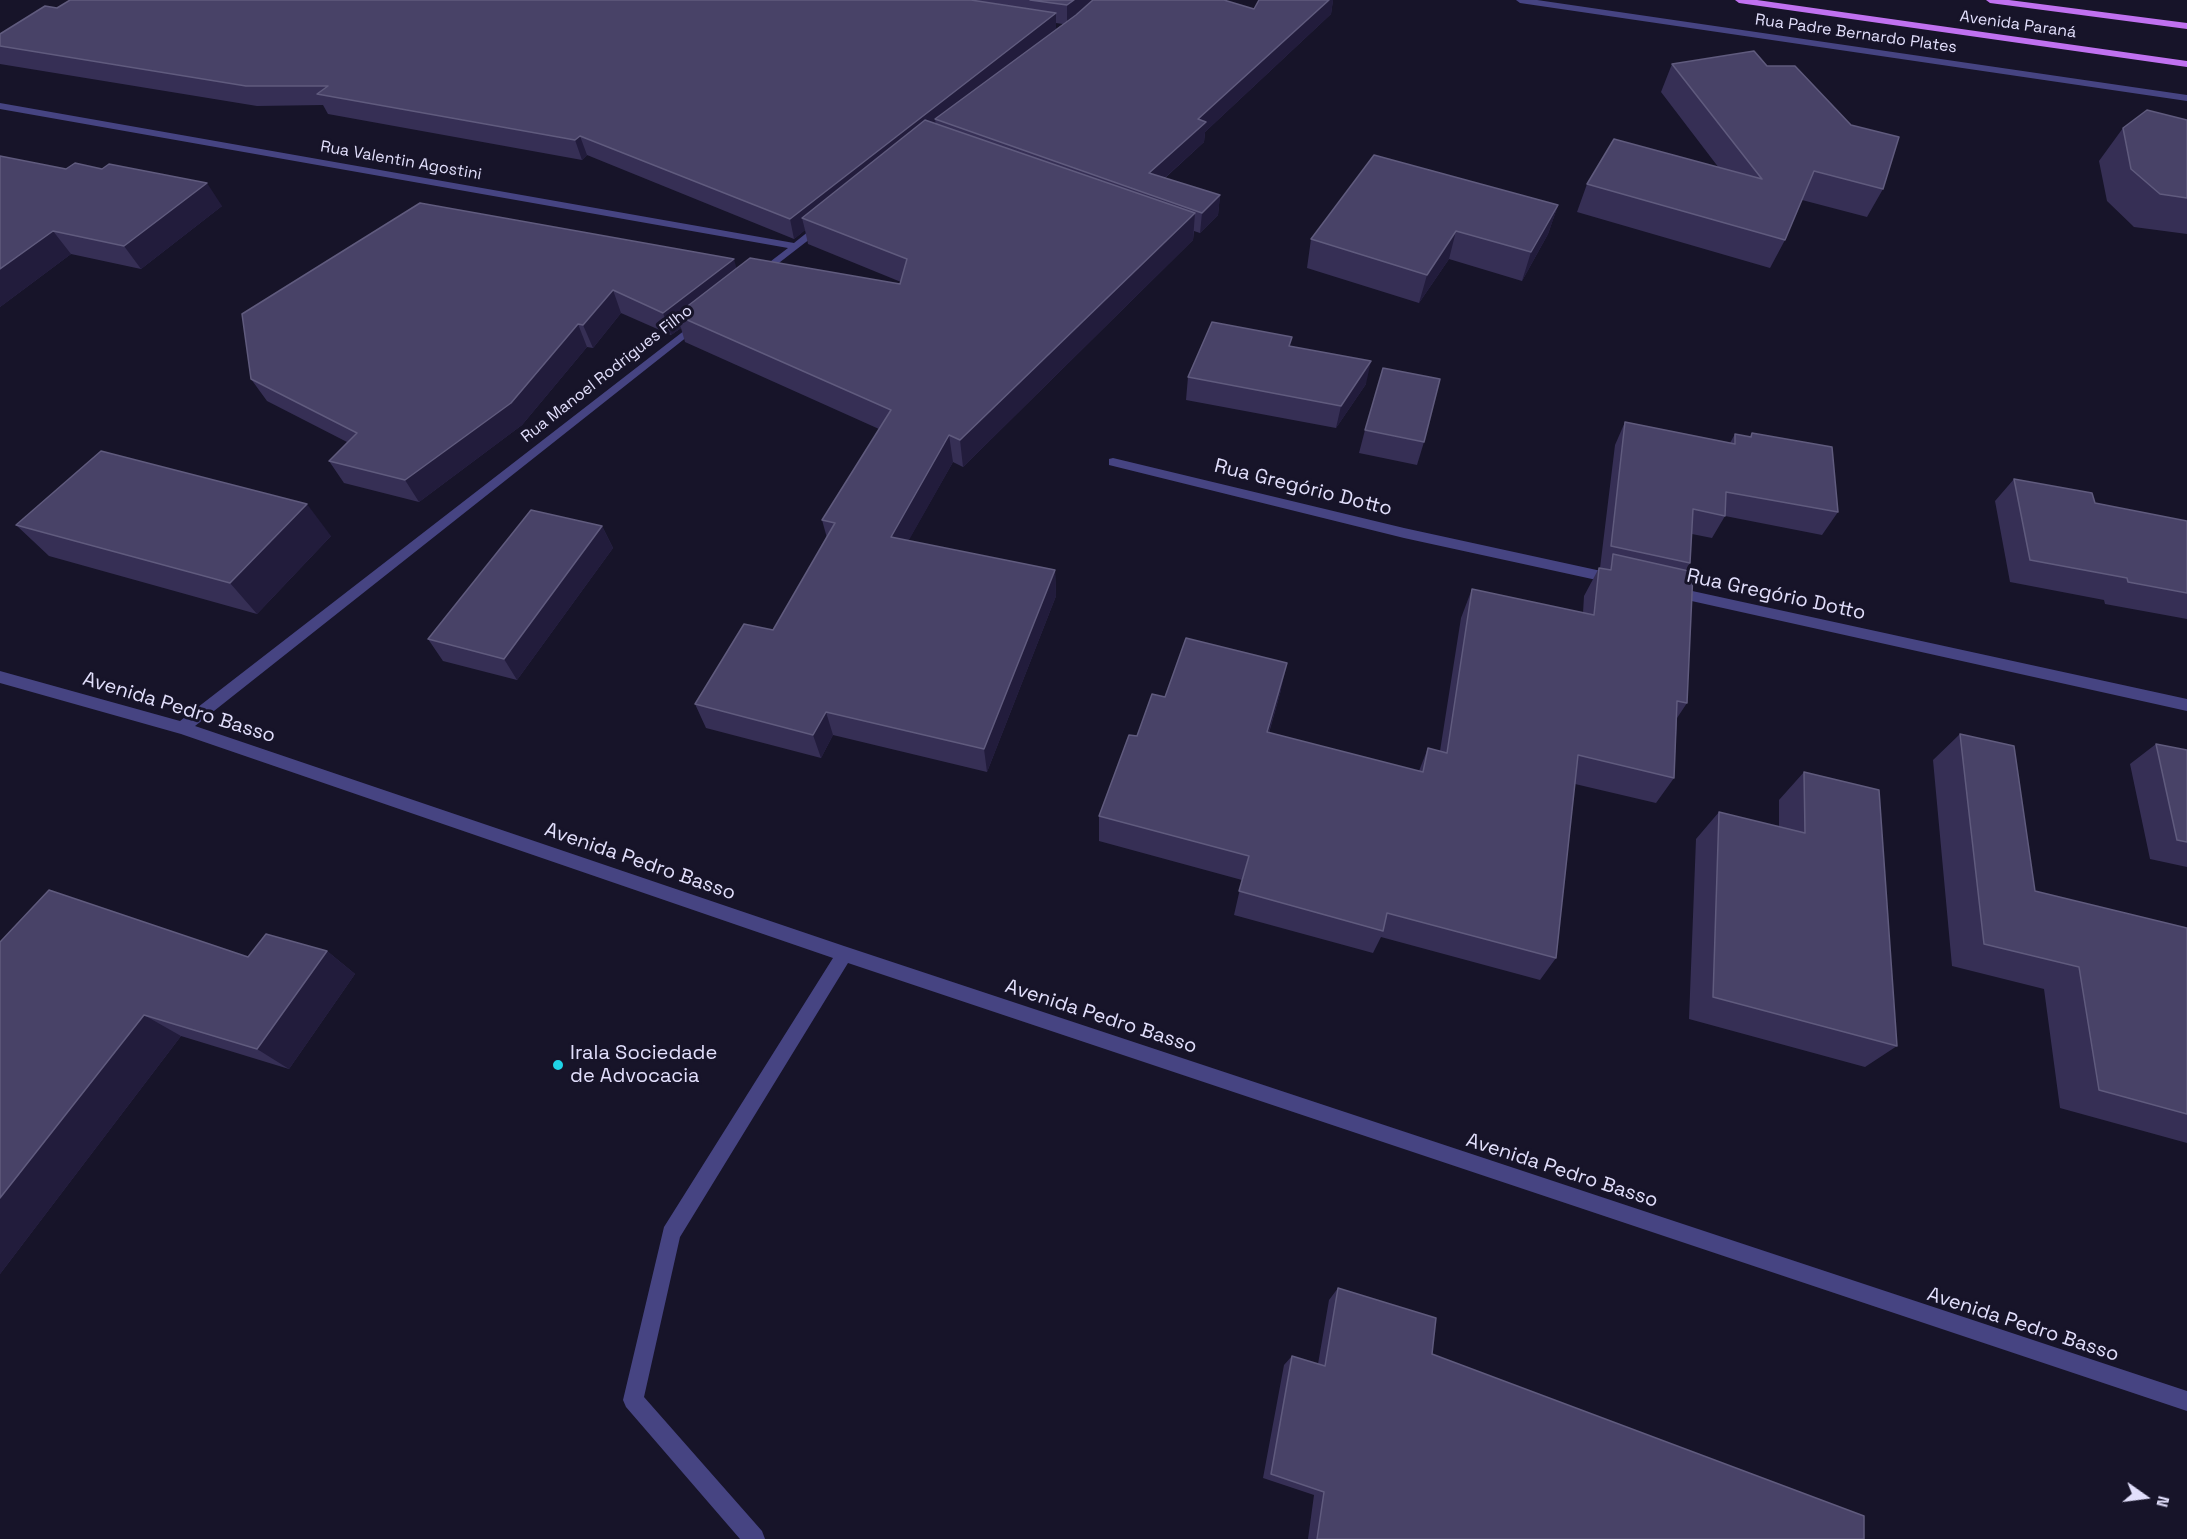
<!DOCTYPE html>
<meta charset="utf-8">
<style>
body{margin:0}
#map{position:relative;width:2187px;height:1539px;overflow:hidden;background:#171429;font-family:"Space Grotesk",sans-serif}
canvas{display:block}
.north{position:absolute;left:2115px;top:1467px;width:60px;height:60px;-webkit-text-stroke:4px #171429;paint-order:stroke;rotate:104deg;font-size:16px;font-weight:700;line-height:24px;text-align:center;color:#e2dffc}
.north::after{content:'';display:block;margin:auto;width:21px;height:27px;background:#e2dffc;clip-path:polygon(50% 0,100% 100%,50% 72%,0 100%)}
</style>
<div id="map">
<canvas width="2187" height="1539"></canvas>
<div class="north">N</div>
</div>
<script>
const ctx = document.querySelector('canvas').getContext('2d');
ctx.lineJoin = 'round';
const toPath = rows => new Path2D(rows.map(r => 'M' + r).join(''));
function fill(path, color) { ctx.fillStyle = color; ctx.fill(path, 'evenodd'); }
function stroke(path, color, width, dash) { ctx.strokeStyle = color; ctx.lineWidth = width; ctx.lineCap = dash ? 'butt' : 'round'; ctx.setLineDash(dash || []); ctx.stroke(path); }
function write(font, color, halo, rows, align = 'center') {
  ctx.font = font + ' "Space Grotesk",sans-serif'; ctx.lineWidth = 6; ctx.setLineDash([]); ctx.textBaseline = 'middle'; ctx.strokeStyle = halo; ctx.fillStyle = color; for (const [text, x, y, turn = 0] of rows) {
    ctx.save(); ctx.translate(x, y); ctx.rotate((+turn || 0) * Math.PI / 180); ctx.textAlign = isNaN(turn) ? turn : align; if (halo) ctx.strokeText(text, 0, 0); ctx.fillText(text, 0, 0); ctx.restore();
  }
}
const street = toPath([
 [1516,0,1537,0,2187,95,2187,101,1520,3,1516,0],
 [0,103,794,243,819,223,828,225,762,276,757,273,758,271,788,248,0,109,0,103],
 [698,320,704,323,702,325,195,726,844,946,2187,1391,2187,1411,848,963,680,1237,644,1397,762,1531,765,1539,740,1539,626,1407,623,1400,664,1227,833,958,181,734,0,683,0,671,180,721,698,320],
 [1113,458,1404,528,1615,574,1622,579,1615,584,1404,538,1109,465,1109,459,1113,458],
 [1674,587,2187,699,2187,711,1669,596,1667,592,1674,587]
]);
const primary = toPath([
 [1735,0,1757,0,2187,61,2187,67,1739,3,1735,0],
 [1986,0,2009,0,2187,23,2187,29,1990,3,1986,0]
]);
const wall = toPath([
 [70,0,1224,0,1254,9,1259,0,1333,0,1331,14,1205,132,1204,142,1165,178,1220,195,1218,215,1200,233,1194,231,1193,240,963,467,953,462,908,541,1055,570,1056,596,987,772,833,735,821,758,706,728,695,704,773,630,827,538,822,520,879,429,685,342,681,328,671,335,621,313,593,348,587,347,522,425,419,502,344,483,329,461,347,442,267,401,251,379,242,314,737,268,900,284,901,282,808,244,805,230,794,239,587,155,582,160,328,114,323,105,257,106,0,64,0,34,57,8],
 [1056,23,1063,24,1056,29],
 [1672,64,1767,66,1883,189,1867,217,1802,200,1785,240,1770,268,1577,212,1587,184,1719,168,1661,92],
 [2187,120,2187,234,2134,227,2107,201,2099,161,2123,128],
 [0,156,222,206,141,269,71,254,0,307],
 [1558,205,1548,234,1522,281,1449,259,1419,303,1307,268,1311,239],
 [1290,346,1366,384,1336,428,1186,400,1188,377],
 [1625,422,1730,443,1735,434,1750,437,1752,433,1838,512,1822,535,1725,516,1712,538,1692,534,1690,563,1686,570,1687,703,1677,718,1674,778,1656,803,1575,784,1556,958,1540,980,1381,937,1373,953,1234,915,1242,880,1099,841,1099,816,1137,736,1165,697,1281,690,1269,733,1419,771,1428,748,1440,751,1461,618,1472,589,1583,613,1584,596,1599,568,1600,568,1615,445],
 [1365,430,1424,442,1417,465,1359,453],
 [2014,479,2095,503,2187,521,2187,619,2105,604,2104,600,2010,582,1995,501],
 [16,525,331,536,257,614,49,556],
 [602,526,613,548,517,680,443,661,428,639],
 [1960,734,2035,891,2187,928,2187,1143,2060,1108,2044,989,1952,966,1933,760],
 [2156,744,2187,750,2187,867,2150,859,2130,764],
 [1804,772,1897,1046,1865,1067,1689,1019,1696,839,1719,812,1779,827,1779,800],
 [0,942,248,957,327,951,355,974,289,1069,181,1036,0,1274],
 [1338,1288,1432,1354,1864,1539,1308,1539,1314,1495,1263,1478,1284,1365,1292,1356,1318,1364,1329,1300]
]);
const shadedWall = toPath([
 [1074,0,1099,0,1067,25,1067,5],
 [1329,0,1333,0,1331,14,1205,132,1204,142,1148,193,1149,173,1198,119],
 [1056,13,1056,32,935,119,936,127,802,218,805,230,794,239,790,219],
 [580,136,587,155,582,160,575,140],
 [207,183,222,206,141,269,124,246],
 [1220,195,1218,215,1200,233,1202,213],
 [1558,205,1548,234,1522,281,1531,252],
 [1195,213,1193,240,963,467,960,440],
 [53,231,71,254,0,307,0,269],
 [1456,231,1449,259,1419,303,1427,275],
 [734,259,740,281,676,315,681,328,671,335,663,313],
 [613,290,621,313,593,348,583,325],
 [578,324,587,347,522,425,419,502,405,480],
 [1371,361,1366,384,1336,428,1341,406],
 [949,435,953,462,896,563,891,537],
 [307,504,331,536,257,614,230,583],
 [602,526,613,548,517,680,504,659],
 [1055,570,1056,596,987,772,984,749],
 [1287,663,1281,690,1261,759,1267,732],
 [826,712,833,735,821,758,813,735],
 [327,951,355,974,289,1069,257,1049],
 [144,1015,181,1036,0,1274,0,1198]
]);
const building = toPath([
 [70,0,971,0,1056,13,790,219,580,136,575,140,317,94,328,86,246,86,0,46,0,34,45,6,57,8,70,0],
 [1030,0,1074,0,1067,5,1030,0],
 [1093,0,1224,0,1254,9,1259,0,1329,0,1198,119,1206,122,1149,173,1220,195,1202,213,935,119,1076,15,1093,0],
 [1754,51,1767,66,1795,66,1851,125,1899,137,1883,189,1814,171,1785,240,1587,184,1614,139,1762,179,1672,64,1754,51],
 [2147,110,2187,120,2187,198,2160,194,2131,169,2123,128,2147,110],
 [925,120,1195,213,960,440,949,435,891,537,1055,570,984,749,826,712,813,735,695,704,744,624,773,630,835,523,822,520,891,410,676,315,750,258,900,284,907,259,802,218,925,120],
 [1374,155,1558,205,1531,252,1456,231,1427,275,1311,239,1374,155],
 [0,156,66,169,75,163,102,169,109,164,207,183,124,246,53,231,0,269,0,156],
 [420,203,734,259,663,313,613,290,583,325,578,324,511,403,405,480,329,461,357,433,251,379,242,314,420,203],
 [1212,322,1292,337,1289,346,1371,361,1341,406,1188,377,1212,322],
 [1383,368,1440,379,1424,442,1365,430,1383,368],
 [1625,422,1735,444,1735,434,1751,437,1752,433,1832,447,1838,512,1726,492,1725,516,1693,509,1690,563,1611,546,1625,422],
 [101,451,307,504,230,583,16,525,101,451],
 [2014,479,2092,493,2095,503,2187,521,2187,593,2128,582,2127,578,2030,560,2014,479],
 [531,510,602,526,504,659,428,639,531,510],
 [1613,554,1693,572,1687,703,1677,701,1674,778,1578,755,1556,958,1387,913,1383,931,1239,891,1249,856,1099,816,1129,735,1137,736,1152,694,1165,697,1186,638,1287,663,1267,732,1423,772,1428,748,1447,753,1472,589,1594,615,1599,568,1611,570,1613,554],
 [1960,734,2014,746,2035,891,2187,928,2187,1114,2099,1090,2079,967,1984,944,1960,734],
 [2156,744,2187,750,2187,842,2177,840,2156,744],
 [1804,772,1879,790,1897,1046,1713,997,1719,812,1805,833,1804,772],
 [49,890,248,957,266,934,327,951,257,1049,144,1015,0,1198,0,942,49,890],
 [1338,1288,1436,1318,1432,1354,1864,1516,1864,1539,1317,1539,1324,1492,1271,1474,1292,1356,1325,1366,1338,1288]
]);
const markers = [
 [558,1065,6,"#1fd4e7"]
];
const farStreetnames = [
 ["Avenida Paraná",2018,25,8],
 ["Rua Padre Bernardo Plates",1856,34,8],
 ["Rua Valentin Agostini",401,161,10],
 ["Rua Manoel Rodrigues Filho",607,374,-38]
];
const streetNames = [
 ["Rua Gregório Dotto",1303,488,14],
 ["Rua Gregório Dotto",1776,595,12],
 ["Avenida Pedro Basso",179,708,17],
 ["Avenida Pedro Basso",640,862,19],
 ["Avenida Pedro Basso",1101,1017,18],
 ["Avenida Pedro Basso",1562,1171,18],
 ["Avenida Pedro Basso",2023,1325,18]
];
const poiNames = [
 ["Irala Sociedade",570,1054],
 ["de Advocacia",570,1077]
];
fill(street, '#464482');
fill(primary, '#c071f0');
fill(wall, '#362f55');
fill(shadedWall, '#221c3c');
fill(building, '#484267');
stroke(building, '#605b7e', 1.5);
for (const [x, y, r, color] of markers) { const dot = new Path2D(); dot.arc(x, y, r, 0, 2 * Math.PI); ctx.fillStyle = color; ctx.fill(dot); stroke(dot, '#171429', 2); }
write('16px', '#e2dffc', '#171429', farStreetnames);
write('20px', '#e2dffc', '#171429', streetNames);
write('20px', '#e2dffc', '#171429', poiNames, 'left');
</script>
